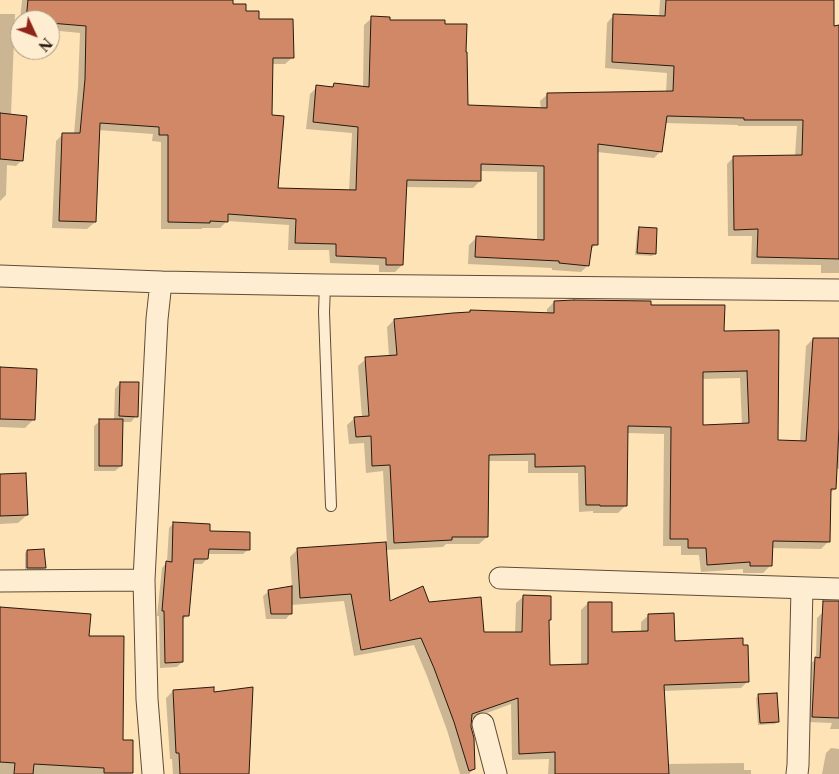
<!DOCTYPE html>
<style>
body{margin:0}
#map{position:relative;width:839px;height:774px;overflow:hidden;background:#fee3b7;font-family:"Libre Caslon Text",serif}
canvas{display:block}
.north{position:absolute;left:10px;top:10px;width:50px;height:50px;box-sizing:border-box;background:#feedd0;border:1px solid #a89982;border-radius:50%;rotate:133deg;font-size:14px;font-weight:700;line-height:20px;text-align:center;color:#281a0e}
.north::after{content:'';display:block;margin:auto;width:18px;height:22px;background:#8f2418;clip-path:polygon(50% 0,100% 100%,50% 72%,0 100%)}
</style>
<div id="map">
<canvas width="839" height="774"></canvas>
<div class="north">N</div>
</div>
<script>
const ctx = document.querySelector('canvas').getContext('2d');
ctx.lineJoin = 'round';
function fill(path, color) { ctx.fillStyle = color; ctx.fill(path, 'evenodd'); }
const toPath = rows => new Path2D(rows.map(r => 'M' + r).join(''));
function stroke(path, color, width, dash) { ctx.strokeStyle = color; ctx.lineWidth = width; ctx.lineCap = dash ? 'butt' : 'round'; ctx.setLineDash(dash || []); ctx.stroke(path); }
const shadow = toPath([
 [22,0,217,0,232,5,257,20,293,57,285,64,271,64,270,117,277,189,349,191,352,133,306,129,310,94,317,87,331,88,334,84,363,88,364,25,372,18,389,22,467,106,541,109,540,101,548,94,666,93,667,73,605,68,607,23,614,15,659,17,660,0,833,0,832,27,839,27,839,273,821,273,821,265,751,264,752,236,728,236,727,164,734,157,795,156,797,126,738,126,738,125,665,123,661,151,654,158,597,152,596,244,590,251,588,265,581,272,552,270,552,268,468,264,469,245,476,238,537,241,537,172,480,171,480,181,473,188,405,187,402,265,395,272,379,272,379,265,330,263,329,250,288,250,289,225,227,221,220,228,203,228,201,229,161,229,161,142,152,141,153,134,98,130,95,222,87,229,52,228,56,141,63,134,74,134,78,87,80,33,50,30,50,20,20,20],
 [0,14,15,14,11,115,22,160,16,166,7,165,6,195,0,201],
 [639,228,654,254,652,256,635,255,637,231],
 [554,302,650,306,723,332,777,332,777,441,800,442,806,346,813,339,839,339,839,469,836,468,835,489,829,494,828,542,821,549,771,548,771,565,763,573,743,573,743,569,701,572,699,555,681,555,681,546,663,546,664,434,627,433,625,506,618,513,593,513,593,511,579,512,578,473,528,473,528,461,488,461,487,537,479,544,446,544,443,547,385,550,388,602,428,603,483,633,515,634,516,603,524,596,548,621,548,666,581,666,581,610,588,603,611,634,641,633,641,622,649,615,674,642,748,681,741,688,663,691,667,764,744,763,744,770,751,770,751,774,548,774,549,759,512,760,511,704,471,719,470,727,474,769,469,774,460,774,447,730,427,676,414,645,354,656,344,601,291,605,291,613,286,619,266,619,263,596,269,591,292,587,290,557,298,549,387,543,383,471,366,473,364,443,349,444,347,425,355,418,362,417,358,366,366,359,389,357,387,327,394,320,468,314,470,311,547,314,547,309],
 [740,378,742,425,702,426,702,379],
 [0,369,33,420,25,428,0,427],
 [120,383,136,416,131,422,121,422,121,466,115,471,94,471,94,426,100,421,114,421,115,389],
 [0,475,27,515,18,523,0,524],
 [174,523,208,532,249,549,243,554,207,554,207,559,202,564,193,564,188,615,182,620,182,662,177,667,160,668,159,616,157,616,162,568,167,562,169,528],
 [27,551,44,568,42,570,25,570,25,553],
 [0,608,88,637,132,773,130,774,0,774],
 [823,612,839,613,839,729,830,729,832,723,807,722,810,664,816,659,817,618],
 [173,691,213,693,248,774,173,774,172,759,170,759,166,698],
 [759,695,778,721,775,724,758,725,756,698],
 [831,748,839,749,839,774,822,774,826,753]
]);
const building = toPath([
 [28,0,233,0,233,4,246,4,246,11,259,11,259,19,293,19,294,58,273,58,272,115,284,116,278,188,356,190,358,127,313,122,316,85,333,87,334,83,369,87,371,16,390,17,390,20,445,20,445,24,467,24,466,52,467,52,468,105,547,108,547,93,673,91,674,66,612,62,613,14,665,16,666,0,834,0,834,26,839,25,839,259,757,257,758,229,734,230,733,156,802,155,803,120,744,120,744,118,667,116,662,152,598,144,598,245,592,245,589,266,559,263,559,261,475,257,476,236,544,240,544,166,481,164,481,181,407,180,403,265,386,265,386,258,336,256,336,244,295,243,296,219,228,214,228,222,210,221,210,223,168,222,168,135,159,135,159,127,100,123,96,222,59,221,62,133,80,133,85,79,86,26,50,23,50,20,26,20,28,0],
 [0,113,27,116,23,161,0,159,0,113],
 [639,227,657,228,656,254,637,253,639,227],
 [574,300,651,301,651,305,725,305,724,331,779,330,778,440,806,441,813,338,839,338,839,428,836,489,831,489,830,542,773,541,772,566,750,566,750,562,707,565,706,548,688,548,688,539,670,539,671,427,628,426,627,506,600,506,600,505,586,505,585,466,535,467,535,454,489,455,488,537,452,537,452,540,394,543,390,465,372,466,371,436,356,437,354,417,369,416,365,357,397,355,394,319,453,313,470,312,470,310,554,313,554,301,574,300],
 [747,371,749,423,703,425,703,372,747,371],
 [0,367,37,369,35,420,0,419,0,367],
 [120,382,139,382,138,417,119,416,120,382],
 [99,419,123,419,122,466,99,466,99,419],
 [26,473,28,515,0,516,0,474,26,473],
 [173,522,210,524,210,531,250,532,250,550,209,549,208,559,194,559,189,616,183,616,183,662,165,663,164,611,162,611,166,561,172,562,173,522],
 [386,542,390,601,423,586,429,602,481,597,484,632,522,632,523,595,551,596,551,620,549,620,550,665,588,664,588,602,612,602,612,632,648,631,648,614,674,613,675,641,743,638,743,645,748,645,749,682,664,685,669,774,555,774,555,752,519,754,518,698,472,714,471,727,474,738,475,769,469,771,454,722,434,668,421,638,361,650,351,594,300,598,297,548,386,542],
 [44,549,46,568,27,568,27,550,44,549],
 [292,586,292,614,271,614,268,590,292,586],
 [823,601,839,601,839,718,812,717,815,657,820,658,823,601],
 [0,607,91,614,89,636,124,636,123,740,133,740,133,773,104,773,104,768,34,764,33,774,14,774,15,763,0,762,0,607],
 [214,687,214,692,253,687,249,774,180,774,179,753,176,753,173,690,214,687],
 [777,693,779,722,760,723,758,694,777,693]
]);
const service = toPath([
 [325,285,324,312,331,506]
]);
const minor = toPath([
 [0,276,161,282,325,285,839,290],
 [500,578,839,589],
 [0,581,144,580],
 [483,724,496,774],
 [153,774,147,699,144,580,157,319,161,282],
 [797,774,798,765,802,588]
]);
fill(shadow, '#0003');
fill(building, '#d18867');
stroke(building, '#281a0e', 1);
stroke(service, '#5e4c38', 12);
stroke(minor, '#5e4c38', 23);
stroke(service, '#feedd0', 10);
stroke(minor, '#feedd0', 21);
</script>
